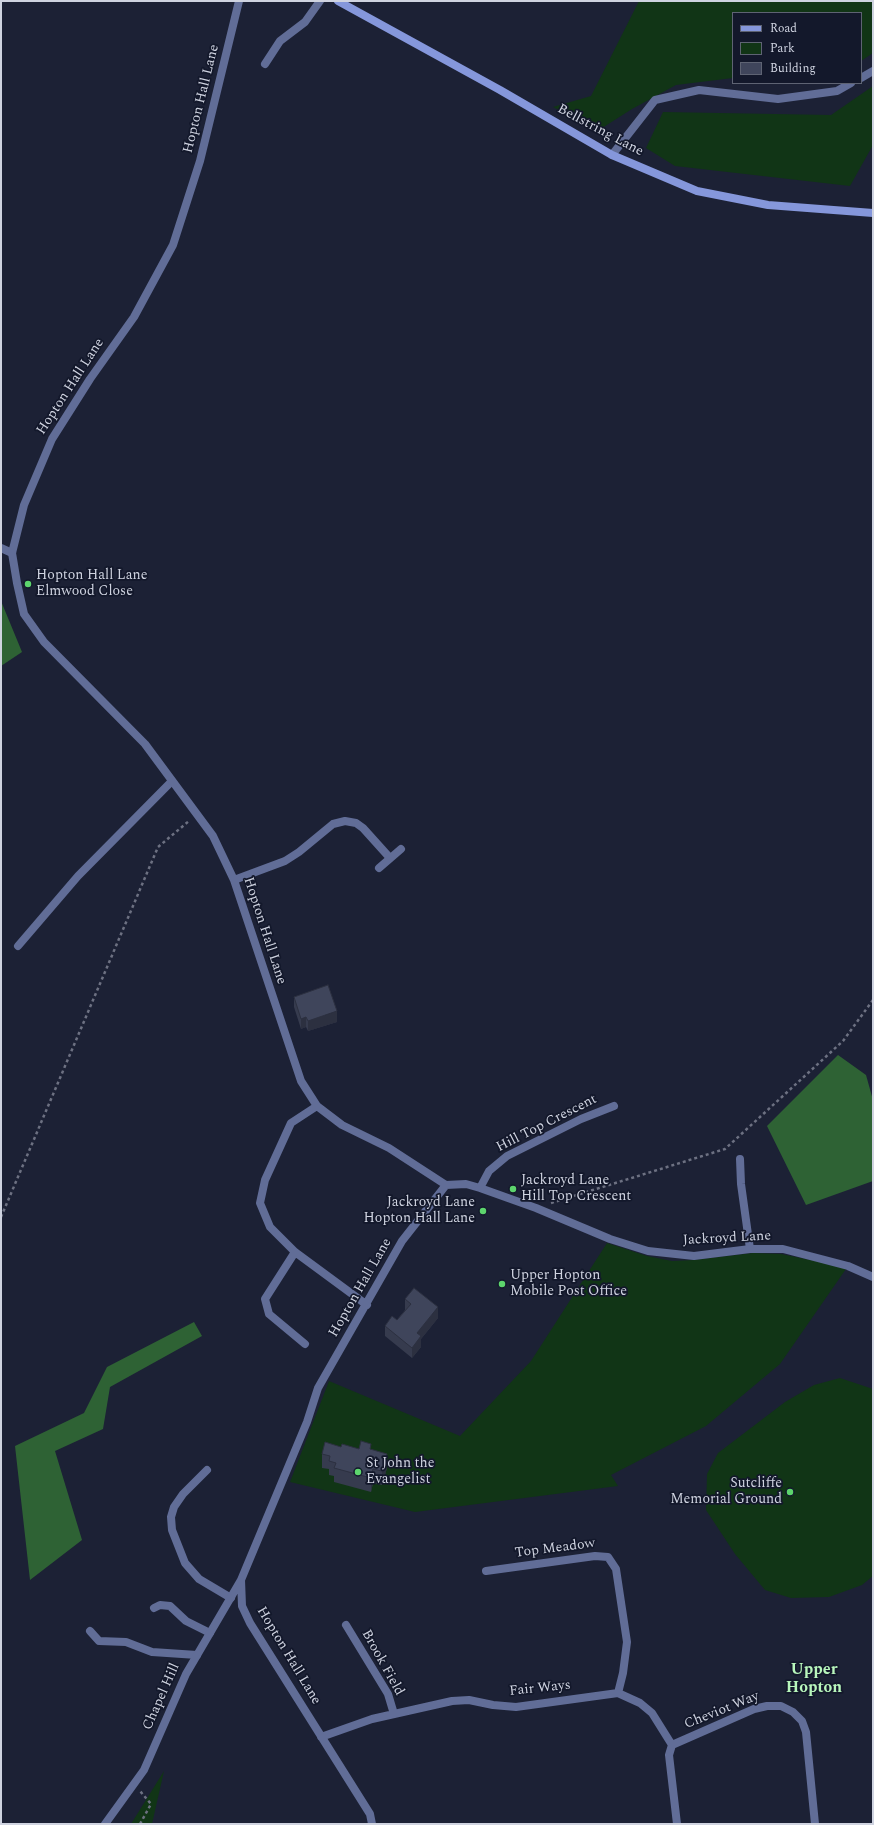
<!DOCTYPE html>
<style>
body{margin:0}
#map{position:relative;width:874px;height:1825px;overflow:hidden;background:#1c2135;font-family:Spectral,serif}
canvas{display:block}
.frame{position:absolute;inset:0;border:2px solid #cfd3e0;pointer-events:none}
.legend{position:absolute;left:732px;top:12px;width:130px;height:72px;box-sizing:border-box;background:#13182b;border:1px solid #5e6373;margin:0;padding:5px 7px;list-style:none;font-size:12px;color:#cfd3e0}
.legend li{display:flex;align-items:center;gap:8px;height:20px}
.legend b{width:20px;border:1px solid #5e6373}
</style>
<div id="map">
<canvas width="874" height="1825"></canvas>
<div class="frame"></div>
<ul class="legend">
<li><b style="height:5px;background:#8597db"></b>Road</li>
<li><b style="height:11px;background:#113516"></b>Park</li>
<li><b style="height:11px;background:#3f455b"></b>Building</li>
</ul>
</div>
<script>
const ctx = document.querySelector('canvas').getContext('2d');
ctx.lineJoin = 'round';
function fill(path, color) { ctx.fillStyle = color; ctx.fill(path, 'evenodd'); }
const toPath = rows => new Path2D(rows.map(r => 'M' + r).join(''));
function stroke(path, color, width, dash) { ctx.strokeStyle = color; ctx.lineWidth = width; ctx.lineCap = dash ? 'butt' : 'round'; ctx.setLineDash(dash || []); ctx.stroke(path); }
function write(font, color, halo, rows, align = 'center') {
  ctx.font = font + ' Spectral,serif'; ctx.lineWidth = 3.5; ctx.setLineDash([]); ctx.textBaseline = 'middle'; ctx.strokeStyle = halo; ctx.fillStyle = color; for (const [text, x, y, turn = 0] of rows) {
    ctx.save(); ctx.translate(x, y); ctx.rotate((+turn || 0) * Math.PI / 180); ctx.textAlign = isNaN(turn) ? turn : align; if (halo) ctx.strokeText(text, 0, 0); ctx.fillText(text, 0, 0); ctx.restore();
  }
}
const green = toPath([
 [639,1,873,1,873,53,861,61,861,13,733,13,733,78,676,85,632,109,599,130,553,107,591,96],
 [873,86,873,145,850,186,675,166,646,148,663,112,831,115],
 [607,1243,647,1256,672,1261,694,1260,753,1253,781,1254,815,1261,846,1269,780,1364,706,1426,611,1475,618,1486,415,1512,290,1482,329,1381,460,1436,531,1361],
 [840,1378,873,1389,873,1576,862,1585,829,1597,791,1598,765,1590,735,1554,706,1510,707,1474,718,1453,785,1402,814,1385],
 [164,1771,152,1824,131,1824]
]);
const forest = toPath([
 [1,601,22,652,1,666],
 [838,1055,866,1075,873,1100,873,1181,806,1205,767,1126],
 [194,1322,202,1336,110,1387,103,1429,55,1451,82,1540,30,1580,15,1446,84,1413,107,1367]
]);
const path = toPath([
 [551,1203,725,1149,843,1041,873,1000],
 [1,1217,158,847,189,821],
 [140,1824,151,1804,140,1791]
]);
const service = toPath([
 [265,64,280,41,305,22,320,1],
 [861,78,873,71],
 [612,155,655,100,699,90,778,99,837,91,851,83],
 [1,548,12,553],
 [18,946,78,876,172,781],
 [740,1159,741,1184,750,1249],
 [207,1470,183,1494,174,1507,171,1517,172,1530,185,1563,199,1579,231,1598],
 [154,1608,160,1605,170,1606,186,1621,210,1633],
 [90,1631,99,1641,126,1642,152,1652,197,1655]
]);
const minor = toPath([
 [239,1,200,161,173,245,134,317,90,379,52,439,24,505,12,553,17,583,24,614,44,642,145,744,213,836,234,880,301,1081,317,1106,342,1125,389,1148,446,1185],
 [379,868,401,849],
 [234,880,285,861,299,852,333,824,345,821,356,823,363,828,390,858],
 [317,1106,291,1123,265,1180,260,1203,270,1227,295,1252,367,1305],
 [446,1185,466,1184,480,1188,536,1208,610,1239,648,1251,694,1256,750,1249,783,1249,848,1266,873,1277],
 [480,1188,489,1171,507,1156,581,1119,614,1106],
 [295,1252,265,1299,269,1314,305,1344],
 [486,1571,595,1556,608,1557,616,1569,627,1642,623,1673,618,1693],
 [346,1625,388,1694,394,1714],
 [321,1737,372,1719,452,1701,469,1700,493,1705,516,1707,618,1693,640,1703,652,1713,672,1745],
 [105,1824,144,1770,186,1674,241,1580],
 [372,1824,370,1814,250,1623,242,1606,241,1580,307,1422,318,1388,402,1241,446,1185],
 [677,1824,669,1755,672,1745,754,1709,767,1706,781,1706,793,1712,802,1721,806,1732,815,1824]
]);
const secondary = toPath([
 [338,1,500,90,612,155,697,191,768,205,873,213]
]);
const wall = toPath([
 [294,997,337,1022,308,1031,306,1027,301,1029,294,1007],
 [405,1299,438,1318,421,1339,421,1347,412,1358,385,1336,385,1326,397,1320,405,1310],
 [341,1447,371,1450,387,1468,382,1485,373,1483,371,1492,334,1482,334,1476,329,1475,329,1469,322,1468,322,1454]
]);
const shadedWall = toPath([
 [337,1011,337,1022,308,1031,308,1021],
 [306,1017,306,1027,301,1029,301,1019],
 [438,1307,438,1318,421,1339,421,1347,412,1358,412,1348,417,1333],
 [387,1454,387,1468,382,1485,382,1471],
 [373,1469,373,1483,371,1492,371,1478]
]);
const building = toPath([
 [328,985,337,1011,308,1021,306,1017,301,1019,294,997,328,985],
 [414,1288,438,1307,417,1333,421,1336,412,1348,385,1326,392,1316,397,1320,411,1304,405,1299,414,1288],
 [361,1441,371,1444,370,1449,387,1454,382,1471,373,1469,371,1478,334,1468,336,1463,329,1461,330,1456,322,1454,325,1442,341,1447,342,1444,359,1449,361,1441]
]);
const markers = [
 [28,584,4,"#5dd56d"],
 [513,1189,4,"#5dd56d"],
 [483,1211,4,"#5dd56d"],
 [502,1284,4,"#5dd56d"],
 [358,1472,4,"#5dd56d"],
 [790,1492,4,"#5dd56d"]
];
const streetNames = [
 ["Hopton Hall Lane",202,99,-76],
 ["Bellstring Lane",600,131,28],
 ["Hopton Hall Lane",71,387,-57],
 ["Hopton Hall Lane",264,931,72],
 ["Hill Top Crescent",547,1124,-27],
 ["Jackroyd Lane",727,1239,-3],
 ["Hopton Hall Lane",361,1288,-60],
 ["Top Meadow",555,1549,-7],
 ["Hopton Hall Lane",288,1656,59],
 ["Brook Field",382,1663,61],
 ["Fair Ways",540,1689,-6],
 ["Chapel Hill",162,1697,-66],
 ["Cheviot Way",722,1711,-22]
];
const poiNames = [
 ["Hopton Hall Lane",36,576],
 ["Elmwood Close",36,592],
 ["Jackroyd Lane",521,1181],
 ["Hill Top Crescent",521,1197],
 ["Jackroyd Lane",475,1203,"right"],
 ["Hopton Hall Lane",475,1219,"right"],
 ["Upper Hopton",510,1276],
 ["Mobile Post Office",510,1292],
 ["St John the",366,1464],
 ["Evangelist",366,1480],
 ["Sutcliffe",782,1484,"right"],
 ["Memorial Ground",782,1500,"right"]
];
const quarterNames = [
 ["Upper",814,1671],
 ["Hopton",814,1689]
];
fill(green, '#113516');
fill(forest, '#2e6234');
stroke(path, '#6d7182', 2.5, [3, 3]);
stroke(service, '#616d97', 8);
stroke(minor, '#616d97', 8);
stroke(secondary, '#8597db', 8);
fill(wall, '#363b4e');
fill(shadedWall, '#2c3040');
fill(building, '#3f455b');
stroke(building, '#2c3040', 1);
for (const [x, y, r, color] of markers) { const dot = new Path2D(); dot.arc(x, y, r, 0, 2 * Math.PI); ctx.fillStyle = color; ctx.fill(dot); stroke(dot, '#13182b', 1.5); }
write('14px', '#cfd3e0', '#13182b', streetNames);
write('14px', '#cfd3e0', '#13182b', poiNames, 'left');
write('bold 16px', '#b8f6bc', '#13182b', quarterNames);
</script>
